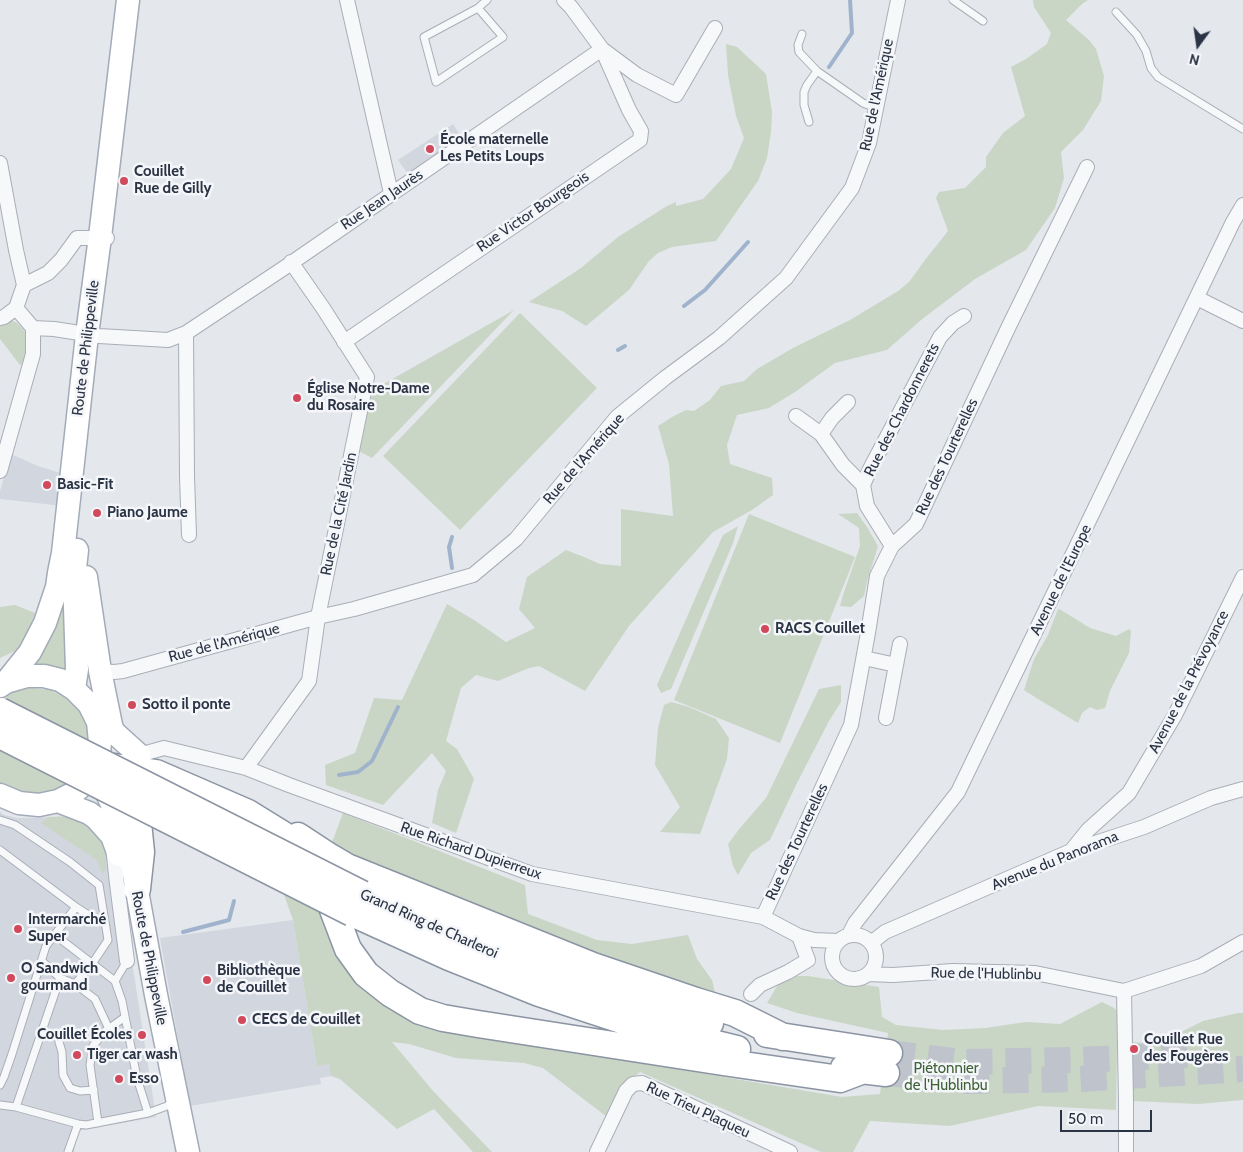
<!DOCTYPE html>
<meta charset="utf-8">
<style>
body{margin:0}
#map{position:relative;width:1243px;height:1152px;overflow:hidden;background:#e4e7ec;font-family:Cabin,sans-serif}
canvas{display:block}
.north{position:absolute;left:1173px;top:20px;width:50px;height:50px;-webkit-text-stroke:4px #f4f6f9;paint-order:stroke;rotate:194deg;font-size:14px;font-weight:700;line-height:20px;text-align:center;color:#2b3445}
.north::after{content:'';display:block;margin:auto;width:18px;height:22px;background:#2b3445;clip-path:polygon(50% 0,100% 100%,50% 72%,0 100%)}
.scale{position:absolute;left:1060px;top:1110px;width:92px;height:22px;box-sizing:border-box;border:2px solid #2b3445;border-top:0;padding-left:6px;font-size:15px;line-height:18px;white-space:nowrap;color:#2b3445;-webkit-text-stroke:4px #f4f6f9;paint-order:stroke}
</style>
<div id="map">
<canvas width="1243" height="1152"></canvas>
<div class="north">N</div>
<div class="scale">50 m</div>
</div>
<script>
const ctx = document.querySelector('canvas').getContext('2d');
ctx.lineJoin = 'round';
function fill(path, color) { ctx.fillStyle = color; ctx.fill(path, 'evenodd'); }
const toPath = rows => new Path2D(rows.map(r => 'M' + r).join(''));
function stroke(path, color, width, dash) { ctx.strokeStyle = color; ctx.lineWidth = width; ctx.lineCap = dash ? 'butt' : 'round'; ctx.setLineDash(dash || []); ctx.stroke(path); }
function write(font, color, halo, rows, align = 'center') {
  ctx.font = font + ' Cabin,sans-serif'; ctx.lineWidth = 5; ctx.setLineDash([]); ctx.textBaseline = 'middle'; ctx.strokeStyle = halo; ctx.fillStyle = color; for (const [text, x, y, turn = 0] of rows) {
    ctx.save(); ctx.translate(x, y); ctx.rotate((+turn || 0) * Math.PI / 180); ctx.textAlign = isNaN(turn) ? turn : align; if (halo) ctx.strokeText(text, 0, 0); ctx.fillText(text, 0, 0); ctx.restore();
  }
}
const built = toPath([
 [453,124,462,138,408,174,398,160],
 [11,454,38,466,67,475,63,506,0,499,0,491],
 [0,812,4,815,17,818,62,817,103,836,129,942,156,1117,78,1131,74,1152,0,1152],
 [293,920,317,1066,329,1063,331,1076,320,1078,321,1084,190,1106,160,938]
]);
const green = toPath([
 [1033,0,1088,0,1082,4,1066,20,1089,40,1096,49,1104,76,1101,101,1083,130,1061,152,1064,178,1055,208,1026,250,975,279,921,320,887,350,835,363,795,392,769,408,737,415,727,445,730,464,772,478,773,495,752,510,713,532,629,626,585,691,539,666,529,668,498,681,476,675,461,688,446,741,457,749,474,779,456,833,432,823,438,790,446,771,432,753,383,805,326,785,325,765,355,753,374,698,402,700,447,604,474,620,506,642,535,628,519,609,527,577,566,550,584,557,600,564,621,566,621,509,673,516,669,464,658,426,672,417,686,410,694,411,710,400,721,386,744,381,757,369,793,348,850,320,898,291,909,282,925,260,948,231,936,198,939,192,965,188,986,167,986,157,1003,133,1025,116,1011,67,1026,59,1047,44,1051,33,1034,7],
 [726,44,737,47,766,74,772,112,771,132,767,158,758,181,716,241,672,247,658,253,649,261,629,290,586,326,562,311,529,302,581,268,618,237,667,206,676,202,676,206,703,199,731,169,744,138,736,116,728,75],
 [514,310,372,458,357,450,373,390],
 [520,313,597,388,460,530,383,456],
 [9,319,17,323,23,329,28,337,24,363,20,365,0,339,0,324],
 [857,513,867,527,878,546,867,582,864,596,851,607,840,606,843,595,860,546,859,528,838,514],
 [749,514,855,557,780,743,674,700],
 [738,526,733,543,671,689,661,693,657,685,723,535],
 [65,583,67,678,28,670],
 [15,605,35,613,27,636,15,651,0,658,0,607],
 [1058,609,1061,610,1090,628,1116,636,1129,629,1131,631,1129,653,1110,691,1105,708,1097,710,1090,707,1082,713,1078,723,1038,699,1024,690,1034,659,1048,635],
 [841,685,841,702,829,721,797,783,770,840,751,853,738,875,733,866,728,844,740,828,766,798,819,689],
 [31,688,50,690,66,697,79,709,88,725,91,743,66,789,31,798,0,785,0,701,13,692],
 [671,702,689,707,716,719,729,738,727,759,700,834,660,832,680,807,655,765,658,728,664,705],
 [343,813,525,885,528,914,597,940,632,944,688,935,697,959,712,980,716,997,597,956,331,845],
 [73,816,97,828,106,851,106,869,103,874,97,860,41,823,48,817],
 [283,892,324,912,379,998,644,1061,647,1064,842,1097,880,1094,888,1033,797,1013,767,1003,780,981,796,976,808,976,879,987,882,1017,896,1025,943,1030,985,1028,1026,1022,1060,1024,1102,1002,1114,1008,1120,1014,1117,1053,1116,1110,1038,1106,950,1126,870,1121,853,1152,821,1152,640,1072,630,1081,607,1117,543,1068,524,1063,456,1058,409,1044,392,1042,434,1092,492,1152,473,1152,434,1109,397,1129,340,1079,331,1076,329,1064,317,1066,293,920],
 [1238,1013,1243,1013,1243,1100,1198,1104,1132,1101,1131,1042,1169,1044,1183,1031,1203,1021]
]);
const stream = toPath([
 [829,67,852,33,850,0],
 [684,306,705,290,748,242],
 [618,350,625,346],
 [452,568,449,547,452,537],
 [339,775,358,772,372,761,398,707],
 [183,932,229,920,234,901]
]);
const motorwayTunnel = toPath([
 [889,1053,962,1062,1075,1060,1190,1055],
 [886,1073,967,1081,1079,1079,1243,1069]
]);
const service = toPath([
 [953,0,983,21],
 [478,8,503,37,436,82,424,37,478,8,487,0],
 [1116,12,1137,35,1146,51,1151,68,1158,77,1243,129],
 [802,34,798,45,799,52,817,71,863,103,876,108],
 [809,122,804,105,804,92,807,85,817,71],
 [0,820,15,825,70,862,99,885,108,940,92,964,75,984,60,978,16,1107],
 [0,850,76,907,46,946,12,1054,4,1077,0,1085],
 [76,907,93,918,104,918],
 [55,935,115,981,122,1001,137,1078,148,1113],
 [42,961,60,978],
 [115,981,127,961],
 [75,984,95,999,109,1029],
 [59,1042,62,1052,63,1075,70,1088,80,1091,94,1090],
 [0,1105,16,1107,78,1124,86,1125,148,1113,167,1106,173,1101],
 [98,1123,90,1065,93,1046,104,1032,125,1017],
 [68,1152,78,1124]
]);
const minor = toPath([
 [347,0,391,193],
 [564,0,571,7,602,49,637,75,676,95,715,28],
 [0,163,16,250,24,285,16,308,4,317,0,318],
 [24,285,48,273,61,260,77,238,107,238],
 [1197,298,1243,321],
 [33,328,54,329,99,336,168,340,186,333,284,268,602,49,629,110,641,131,640,140,344,342],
 [186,333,187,476,189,535],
 [848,402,832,418,821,434,843,465,863,485],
 [796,416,821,434],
 [0,471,33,354,33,328,16,308],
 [892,546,867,506,863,485,871,467,940,337,953,323,964,316],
 [864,658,896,665],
 [100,671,114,672,123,671,318,617,354,609,473,575,516,539,617,417,665,378,719,338,786,278,852,188,869,143,898,0],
 [886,718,900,644],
 [139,755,164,748,246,768,289,785,532,874,763,917,799,936,814,940,838,941],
 [246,768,309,681,318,617,367,377,323,308,291,262],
 [113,847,117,884,127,961],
 [1071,851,1088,830,1129,793,1175,715,1243,577],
 [763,917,851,725,868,633,877,576,892,546,916,524,1009,326,1087,167],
 '832 957a22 22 0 1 1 44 0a22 22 0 1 1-44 0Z',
 [849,935,855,923,958,792,1233,222,1243,205],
 [871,943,885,932,1071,851,1144,827,1211,798,1243,789],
 [868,974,893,975,953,971,1035,973,1124,991,1201,966,1243,942],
 [1124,991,1126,1101,1126,1152],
 [751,994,760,985,788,972,808,960,799,936],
 [597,1152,626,1091,633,1084,642,1083,790,1152]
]);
const primary = toPath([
 [86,577,100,671,111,725,113,731,118,736,139,755],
 [0,686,6,682,30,652,45,623,57,587,59,573,63,553,87,335,100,237,128,0],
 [74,689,77,669,74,577,77,550],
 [101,781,127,836,156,995,188,1152],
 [0,795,19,803,39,805,58,801,72,794,85,783,93,769,99,754,100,742,98,722,89,704,74,689,60,680,44,676,27,676,6,682],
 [58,801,89,813,96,818,112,836,119,855]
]);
const motorway = toPath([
 [115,767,156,773,248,813,282,834,295,845,315,870,332,907,348,949,366,974,390,993,420,1011,443,1018,478,1024,723,1062,840,1079,861,1071],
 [298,836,330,857,347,867,593,966,696,1001,735,1013,783,1037],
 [137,889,141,852,136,803,137,791,141,783],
 [362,894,458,939,545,973,631,1002,710,1023],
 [352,913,449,957,539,993,624,1021,737,1049],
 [767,1034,889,1053],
 [844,1068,886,1073]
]);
const motorwayBridge = toPath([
 [0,711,362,894],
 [0,735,352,913]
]);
const markers = [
 [430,149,5,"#d1495b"],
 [124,181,5,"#d1495b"],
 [297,398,5,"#d1495b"],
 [47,485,5,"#d1495b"],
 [97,513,5,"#d1495b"],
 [765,629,5,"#d1495b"],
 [132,705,5,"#d1495b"],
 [18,929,5,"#d1495b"],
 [11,978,5,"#d1495b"],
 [207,980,5,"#d1495b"],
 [242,1020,5,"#d1495b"],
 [142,1035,5,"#d1495b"],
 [1134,1049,5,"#d1495b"],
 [77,1055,5,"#d1495b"],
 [119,1079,5,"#d1495b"]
];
const streetNames = [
 ["Rue de l'Amérique",877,95,-78],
 ["Rue Jean Jaurès",382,200,-34],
 ["Rue Victor Bourgeois",533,212,-34],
 ["Route de Philippeville",86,348,-83],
 ["Rue des Chardonnerets",902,410,-63],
 ["Rue des Tourterelles",947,457,-65],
 ["Rue de l'Amérique",584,459,-49],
 ["Rue de la Cité Jardin",339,514,-78],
 ["Avenue de l'Europe",1061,580,-64],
 ["Rue de l'Amérique",224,643,-15],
 ["Avenue de la Prévoyance",1189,682,-63],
 ["Rue des Tourterelles",797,842,-65],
 ["Rue Richard Dupierreux",471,851,19],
 ["Avenue du Panorama",1055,861,-22],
 ["Grand Ring de Charleroi",429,924,24],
 ["Route de Philippeville",149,958,79],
 ["Rue de l'Hublinbu",986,974,1],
 ["Rue Trieu Plaqueu",698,1110,25]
];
const poiNames = [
 ["École maternelle",440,140],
 ["Les Petits Loups",440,157],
 ["Couillet",134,172],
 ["Rue de Gilly",134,189],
 ["Église Notre-Dame",307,389],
 ["du Rosaire",307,406],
 ["Basic-Fit",57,485],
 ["Piano Jaume",107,513],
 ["RACS Couillet",775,629],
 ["Sotto il ponte",142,705],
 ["Intermarché",28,920],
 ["Super",28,937],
 ["O Sandwich",21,969],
 ["gourmand",21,986],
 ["Bibliothèque",217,971],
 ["de Couillet",217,988],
 ["CECS de Couillet",252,1020],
 ["Couillet Écoles",132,1035,"right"],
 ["Couillet Rue",1144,1040],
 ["des Fougères",1144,1057],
 ["Tiger car wash",87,1055],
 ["Esso",129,1079]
];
const parkNames = [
 ["Piétonnier",946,1069],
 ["de l'Hublinbu",946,1086]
];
fill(built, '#d2d6de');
fill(green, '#c9d6c5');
stroke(stream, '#9fb4cc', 4);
stroke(motorwayTunnel, '#bfc3cb', 26, [26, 13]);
stroke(service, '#a9aeb7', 9);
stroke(minor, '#a9aeb7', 16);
stroke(primary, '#a3abb8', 25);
stroke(motorway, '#8b94a3', 29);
stroke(service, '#f7f8fa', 7);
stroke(minor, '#f7f8fa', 14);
stroke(primary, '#fff', 22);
stroke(motorway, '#fff', 26);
stroke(motorwayBridge, '#8b94a3', 29, []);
stroke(motorwayBridge, '#fff', 26);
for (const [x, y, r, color] of markers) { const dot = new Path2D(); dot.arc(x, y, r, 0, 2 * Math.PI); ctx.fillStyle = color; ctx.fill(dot); stroke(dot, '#f4f6f9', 2); }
write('15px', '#2b3445', '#f4f6f9', streetNames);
write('bold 15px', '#2b3445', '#f4f6f9', poiNames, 'left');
write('15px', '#3f6138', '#f4f6f9', parkNames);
</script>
